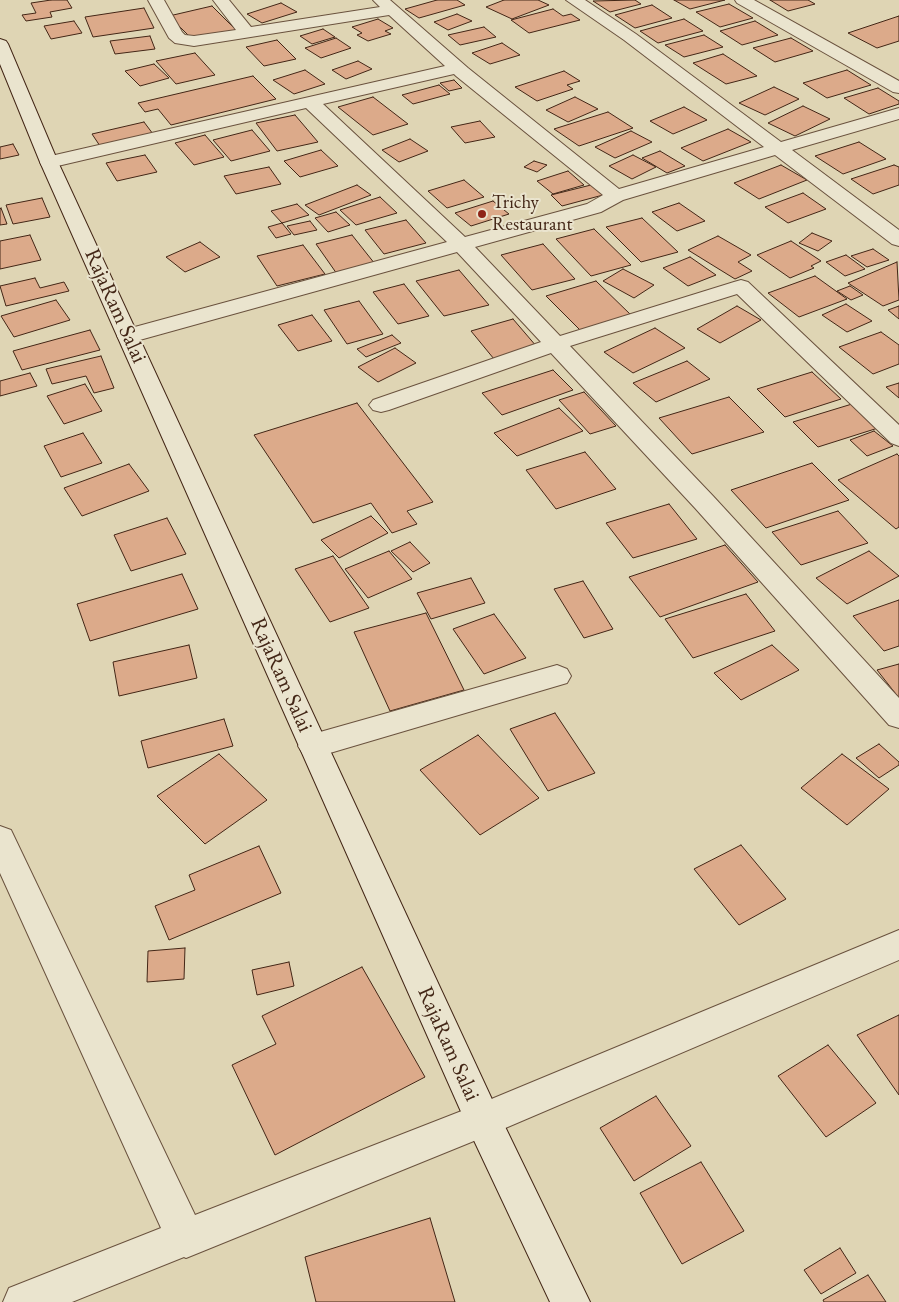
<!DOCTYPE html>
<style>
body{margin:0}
canvas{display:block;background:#dfd5b4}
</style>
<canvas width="899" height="1302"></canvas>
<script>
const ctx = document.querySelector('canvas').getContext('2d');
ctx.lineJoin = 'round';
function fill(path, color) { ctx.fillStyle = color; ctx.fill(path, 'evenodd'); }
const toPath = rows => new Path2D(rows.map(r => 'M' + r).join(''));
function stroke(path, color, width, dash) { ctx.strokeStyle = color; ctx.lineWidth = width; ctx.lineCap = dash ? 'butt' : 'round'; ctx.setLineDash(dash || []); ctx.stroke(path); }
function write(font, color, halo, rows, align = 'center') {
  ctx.font = font + ' "EB Garamond",serif'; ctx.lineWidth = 4; ctx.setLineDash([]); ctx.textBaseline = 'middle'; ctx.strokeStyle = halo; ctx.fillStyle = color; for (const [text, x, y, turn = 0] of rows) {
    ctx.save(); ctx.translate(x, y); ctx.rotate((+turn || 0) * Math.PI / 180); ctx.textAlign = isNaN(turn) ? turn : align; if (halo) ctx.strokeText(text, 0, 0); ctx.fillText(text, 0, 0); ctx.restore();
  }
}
const building = toPath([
 [51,0,67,0,72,8,50,12,52,17,26,21,22,15,36,13,31,3,51,0],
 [437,0,457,0,465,5,419,18,405,9,437,0],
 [504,0,538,0,549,5,512,19,486,7,504,0],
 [635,0,641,4,610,12,593,1,635,0],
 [674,0,725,0,690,9,674,0],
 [770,0,808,0,815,4,788,11,770,0],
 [281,3,297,12,262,23,247,14,281,3],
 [729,4,753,18,720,27,696,12,729,4],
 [652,5,672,18,635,28,615,15,652,5],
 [212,6,236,30,193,40,169,16,212,6],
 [144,8,154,28,93,37,85,17,144,8],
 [553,9,563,16,571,14,580,20,529,33,511,20,553,9],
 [457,14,472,21,448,30,434,22,457,14],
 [899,16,899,41,877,48,848,33,899,16],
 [378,19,393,28,385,31,391,34,368,41,357,35,362,33,352,27,378,19],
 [684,19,703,31,658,43,640,31,684,19],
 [74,21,82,33,51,39,44,26,74,21],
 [755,21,778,35,742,45,720,31,755,21],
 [484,27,496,37,460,45,448,35,484,27],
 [323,29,335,37,312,44,300,36,323,29],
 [704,35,723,47,684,57,665,45,704,35],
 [150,36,155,49,115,54,110,41,150,36],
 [336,38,351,48,321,58,305,48,336,38],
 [791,38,813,51,775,62,753,48,791,38],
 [277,40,296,59,264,66,246,47,277,40],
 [502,43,520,55,490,64,472,53,502,43],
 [195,53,215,75,176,84,156,61,195,53],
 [723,54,757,76,726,84,693,63,723,54],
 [358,61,372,69,346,79,332,70,358,61],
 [154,64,169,78,140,86,125,71,154,64],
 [305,70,325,84,294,94,273,80,305,70],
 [847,70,871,85,827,98,803,83,847,70],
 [564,71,580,81,567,85,573,89,537,101,515,87,564,71],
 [253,76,276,99,171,125,158,109,145,112,138,103,253,76],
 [454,80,462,88,449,91,440,83,454,80],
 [439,85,450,94,413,104,402,95,439,85],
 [774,87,799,99,765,115,739,103,774,87],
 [878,88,899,101,899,104,869,114,844,98,878,88],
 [373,97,408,124,373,135,338,107,373,97],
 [575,97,598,109,568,122,546,110,575,97],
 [803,106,830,119,795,136,768,123,803,106],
 [684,107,707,120,673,134,650,121,684,107],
 [608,112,633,128,579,146,554,129,608,112],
 [295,115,318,142,277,151,256,123,295,115],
 [480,121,495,137,465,143,451,127,480,121],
 [144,122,153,134,100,146,92,134,144,122],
 [728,129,751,142,703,161,681,148,728,129],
 [252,130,270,151,231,161,213,140,252,130],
 [631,131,652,142,615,158,595,147,631,131],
 [205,135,224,157,194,165,175,143,205,135],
 [410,139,428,151,399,162,382,150,410,139],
 [859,142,886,159,843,174,815,156,859,142],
 [13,144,19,155,0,159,0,147,13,144],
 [321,150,338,166,300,177,284,161,321,150],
 [660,151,685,166,667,173,642,158,660,151],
 [145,155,157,172,117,181,106,163,145,155],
 [633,155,656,167,632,179,609,166,633,155],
 [534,161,547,165,537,172,524,167,534,161],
 [781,165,807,180,759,199,734,183,781,165],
 [894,165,899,167,899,185,873,194,851,179,894,165],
 [269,167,281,184,236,194,224,176,269,167],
 [568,171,584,185,553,194,537,181,568,171],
 [464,180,484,197,447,208,428,191,464,180],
 [357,185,371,195,319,215,305,205,357,185],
 [591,185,603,195,562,206,551,195,591,185],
 [803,193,826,209,788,223,765,207,803,193],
 [380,197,397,213,356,225,340,210,380,197],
 [42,198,50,217,13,224,6,205,42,198],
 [493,201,509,214,471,226,455,213,493,201],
 [679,203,705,221,677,231,652,212,679,203],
 [297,204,309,215,282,223,271,211,297,204],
 [1,208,7,224,0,225,0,209,1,208],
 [336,212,350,225,328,232,315,218,336,212],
 [642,218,678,252,641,262,606,227,642,218],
 [406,220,426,243,384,254,365,230,406,220],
 [310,221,317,230,294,235,287,226,310,221],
 [282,223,291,234,276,238,268,227,282,223],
 [594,229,631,265,591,276,556,239,594,229],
 [812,233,832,241,818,251,799,243,812,233],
 [30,235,41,260,0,269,0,241,30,235],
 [352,235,375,264,337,274,316,244,352,235],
 [718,236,751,255,738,262,752,271,735,279,688,250,718,236],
 [791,241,821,261,811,266,814,268,790,278,757,255,791,241],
 [200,242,220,257,185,272,166,257,200,242],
 [543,244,575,279,532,290,501,255,543,244],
 [303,245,325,274,277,286,257,256,303,245],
 [873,249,889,260,867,267,851,256,873,249],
 [846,255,865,269,845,276,826,262,846,255],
 [690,257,716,275,688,286,663,268,690,257],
 [897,262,899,300,883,306,848,283,897,262],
 [623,269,654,285,634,298,603,281,623,269],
 [459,270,489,305,444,316,416,281,459,270],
 [815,276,847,299,799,317,768,293,815,276],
 [35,278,40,288,64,282,69,291,6,306,0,286,35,278],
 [596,281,631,315,581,331,546,296,596,281],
 [404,284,429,316,398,324,373,292,404,284],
 [850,286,863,295,851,300,837,291,850,286],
 [56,300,70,320,14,337,1,316,56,300],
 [359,301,383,334,347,344,324,310,359,301],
 [846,304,872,321,847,332,822,315,846,304],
 [737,306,761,320,720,343,697,329,737,306],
 [899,306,899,319,888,310,899,306],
 [312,315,332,341,298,351,278,325,312,315],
 [513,319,537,347,494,359,471,331,513,319],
 [655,328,685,348,633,373,604,352,655,328],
 [90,330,100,350,22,370,13,351,90,330],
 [881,332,899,345,899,364,873,374,839,347,881,332],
 [392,335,401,343,366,357,357,349,392,335],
 [395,348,416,363,378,382,358,367,395,348],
 [101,356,114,388,94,393,86,376,52,384,46,369,101,356],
 [687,361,710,379,656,402,633,383,687,361],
 [553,370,573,390,502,415,482,393,553,370],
 [812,372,841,399,785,417,757,389,812,372],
 [30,373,37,386,0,396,0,381,30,373],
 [899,383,899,398,886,387,899,383],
 [85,384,102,411,64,424,47,396,85,384],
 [584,392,616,426,590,434,559,400,584,392],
 [729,397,764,432,692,454,659,418,729,397],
 [357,403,433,502,407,511,417,524,392,533,371,503,313,523,254,435,357,403],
 [852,404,878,428,818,447,793,422,852,404],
 [559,408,583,431,517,456,494,433,559,408],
 [874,431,893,446,867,456,850,440,874,431],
 [83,433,102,463,61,477,44,446,83,433],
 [585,452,616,489,556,509,526,470,585,452],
 [897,454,899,456,899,527,896,529,838,480,897,454],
 [812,463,849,500,766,528,731,490,812,463],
 [129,464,149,491,82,516,64,488,129,464],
 [669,504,697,539,633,558,606,523,669,504],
 [838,511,868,543,801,565,772,532,838,511],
 [371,516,388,533,339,558,321,540,371,516],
 [167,518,186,554,131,571,114,535,167,518],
 [410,542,430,563,413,572,391,551,410,542],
 [725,545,758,582,660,617,629,577,725,545],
 [389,551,412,579,368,598,345,569,389,551],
 [869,551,899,576,847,604,816,578,869,551],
 [333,556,369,608,330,622,295,569,333,556],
 [182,574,198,609,90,641,77,604,182,574],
 [471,578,485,603,431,619,417,593,471,578],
 [583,581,613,629,584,638,554,589,583,581],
 [746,594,775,631,693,658,665,619,746,594],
 [899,600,899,646,884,651,853,616,899,600],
 [426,613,464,690,390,711,354,632,426,613],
 [494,614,526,658,484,674,453,629,494,614],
 [189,645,197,678,119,696,113,662,189,645],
 [772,645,799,670,741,700,714,673,772,645],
 [899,664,899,698,877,670,899,664],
 [555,713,595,773,548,791,510,729,555,713],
 [224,719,233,746,148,768,141,741,224,719],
 [478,735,539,798,480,835,420,770,478,735],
 [879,744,899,762,899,765,879,778,856,758,879,744],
 [219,754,267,800,205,844,157,796,219,754],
 [842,754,889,789,847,825,801,788,842,754],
 [741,845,786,899,739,925,694,869,741,845],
 [259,846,281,893,169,940,155,906,195,890,189,875,259,846],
 [185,948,184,979,147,982,148,951,185,948],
 [289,962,294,986,257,995,252,970,289,962],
 [362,967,425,1077,275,1155,232,1065,276,1044,262,1016,362,967],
 [899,1015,899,1095,857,1035,899,1015],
 [828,1045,876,1103,826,1137,778,1076,828,1045],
 [656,1096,691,1146,634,1181,600,1128,656,1096],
 [701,1162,744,1231,682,1264,640,1193,701,1162],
 [430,1218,455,1302,316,1302,305,1257,430,1218],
 [840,1248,856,1273,821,1294,804,1270,840,1248],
 [868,1275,886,1302,824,1302,823,1300,868,1275]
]);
const street = toPath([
 [148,0,164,0,182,32,185,35,194,36,236,30,213,0,229,0,251,27,380,7,373,0,390,0,468,68,619,189,764,147,624,40,566,0,585,0,636,34,781,142,899,108,899,119,792,150,899,230,899,246,892,244,775,155,623,200,601,212,475,247,560,336,734,282,741,280,748,282,899,425,899,446,891,443,737,294,570,346,713,496,899,698,899,728,889,725,695,508,551,353,389,410,381,412,373,410,369,405,373,400,541,342,457,252,136,341,128,343,120,341,117,336,120,331,447,242,306,108,49,168,42,166,40,162,42,158,445,66,389,15,194,46,175,43,169,38,148,0],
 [454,74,456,76,603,195,587,204,465,237,323,104,454,74],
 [735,0,754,0,899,81,899,93,893,92,737,3,735,0],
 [557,665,567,669,571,676,567,683,313,758,303,754,298,746,303,738,313,734,557,665],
 [0,826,11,830,195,1215,477,1105,899,930,899,960,496,1132,186,1258,184,1257,72,1302,3,1302,9,1288,161,1228,0,873,0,826]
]);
const secondary = toPath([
 [0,39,6,41,8,44,58,162,328,746,496,1108,590,1302,550,1302,470,1132,40,162,0,64,0,39]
]);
const markers = [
 [482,214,5,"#8f2418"]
];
const farPoinames = [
 ["Trichy",492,203],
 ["Restaurant",492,225]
];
const streetNames = [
 ["RajaRam Salai",115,306,66],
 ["RajaRam Salai",281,675,66],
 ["RajaRam Salai",448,1044,66]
];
fill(building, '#dcaa8a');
stroke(building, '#432616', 1);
stroke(street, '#6a523e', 2);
stroke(secondary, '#432616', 2);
fill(street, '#eae4ce');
fill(secondary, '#eae4ce');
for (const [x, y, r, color] of markers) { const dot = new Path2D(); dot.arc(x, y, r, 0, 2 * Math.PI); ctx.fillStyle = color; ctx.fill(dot); stroke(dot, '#eae4ce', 2); }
write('19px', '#432616', '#eae4ce', farPoinames, 'left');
write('22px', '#432616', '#eae4ce', streetNames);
</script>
